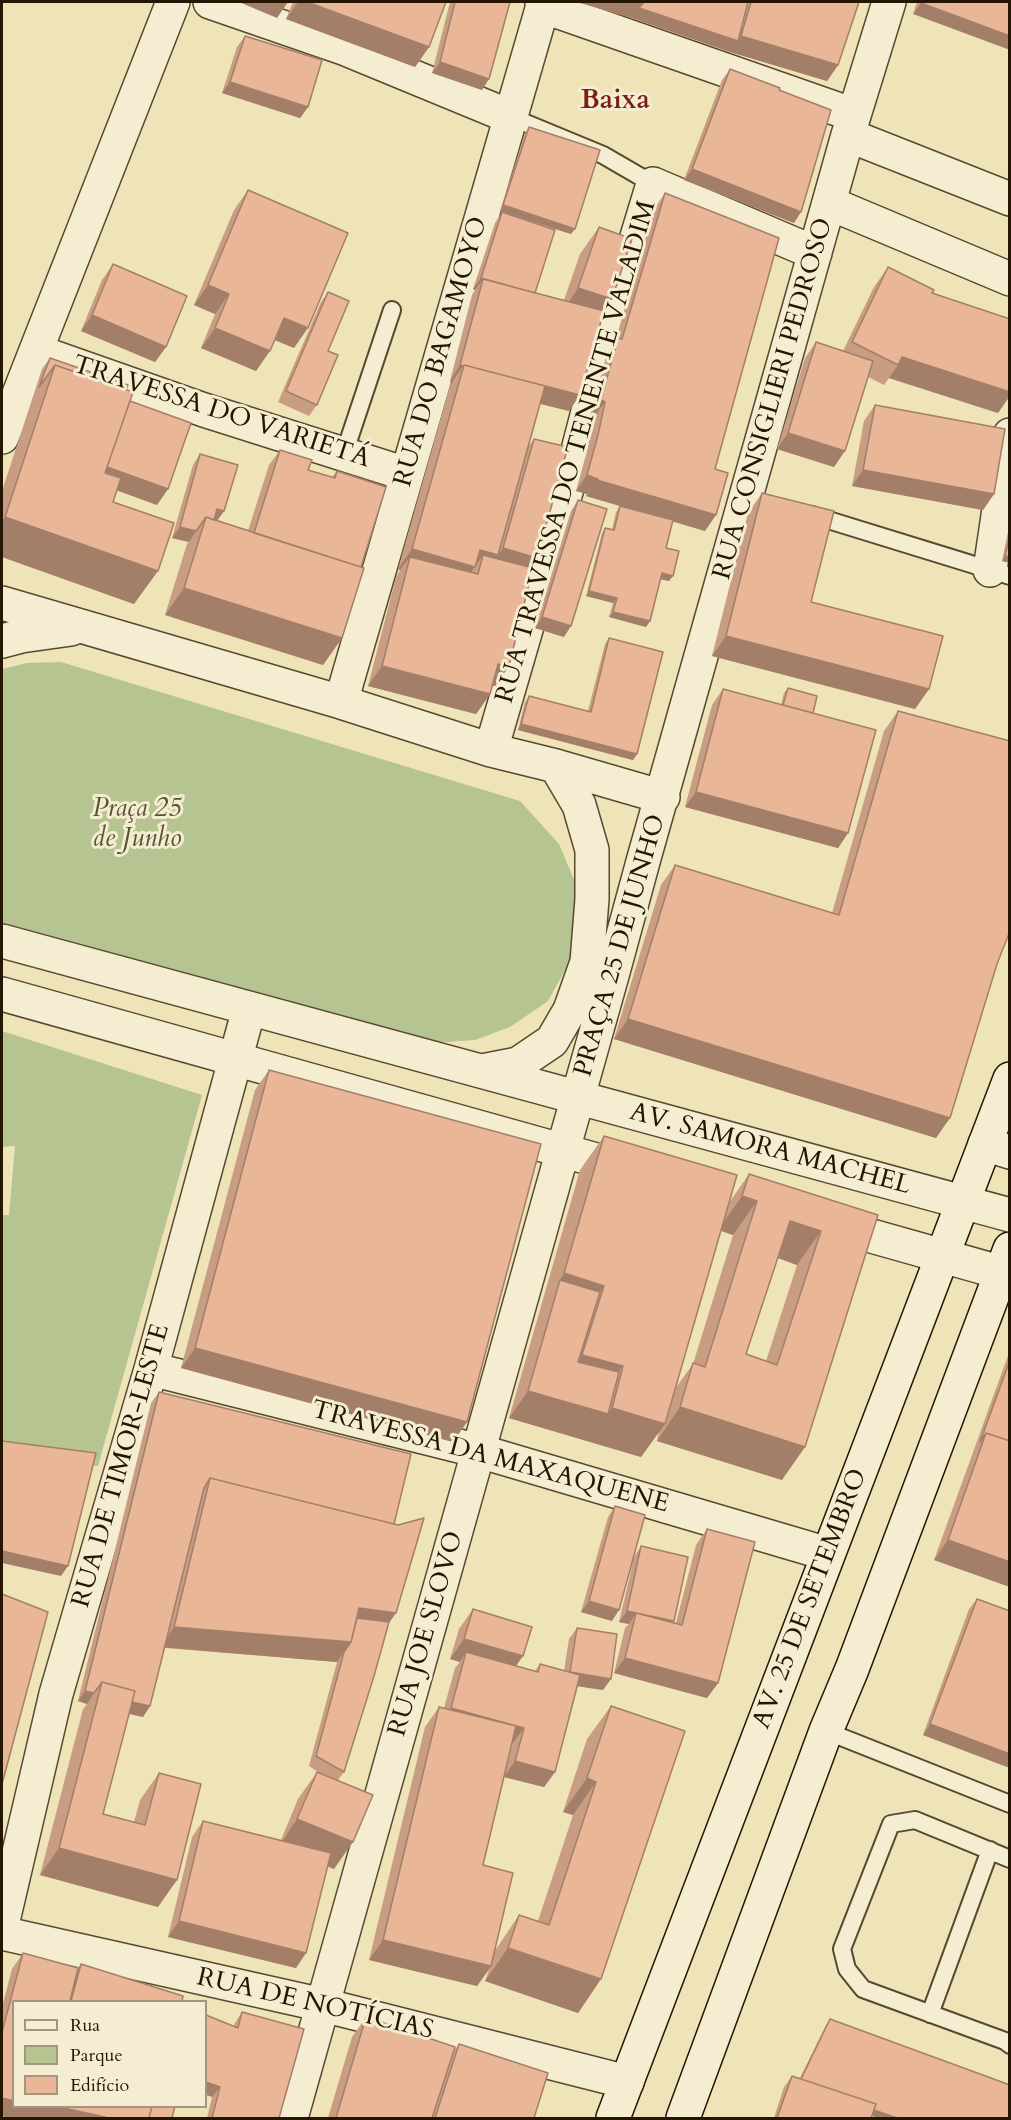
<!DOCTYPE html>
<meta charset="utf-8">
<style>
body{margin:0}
#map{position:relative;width:1011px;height:2120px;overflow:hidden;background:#efe3b8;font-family:Cardo,serif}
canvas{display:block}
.frame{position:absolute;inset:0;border:3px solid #241602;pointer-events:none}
.legend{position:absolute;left:12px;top:2000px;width:195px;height:108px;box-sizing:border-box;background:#f5edd1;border:2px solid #a1977e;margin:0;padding:8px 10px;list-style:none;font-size:18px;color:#241602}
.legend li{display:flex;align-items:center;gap:12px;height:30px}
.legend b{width:30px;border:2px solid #a1977e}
</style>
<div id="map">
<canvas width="1011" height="2120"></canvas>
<div class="frame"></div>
<ul class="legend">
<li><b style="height:8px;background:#f5edd1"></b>Rua</li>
<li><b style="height:16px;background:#b6c491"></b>Parque</li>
<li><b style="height:16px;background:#e9b697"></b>Edifício</li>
</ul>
</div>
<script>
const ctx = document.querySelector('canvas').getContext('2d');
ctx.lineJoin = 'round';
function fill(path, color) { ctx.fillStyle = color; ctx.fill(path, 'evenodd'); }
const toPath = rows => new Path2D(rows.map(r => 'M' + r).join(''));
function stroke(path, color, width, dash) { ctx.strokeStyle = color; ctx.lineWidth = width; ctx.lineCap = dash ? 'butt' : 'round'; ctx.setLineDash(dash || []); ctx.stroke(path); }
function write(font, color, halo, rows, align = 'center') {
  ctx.font = font + ' Cardo,serif'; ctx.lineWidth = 6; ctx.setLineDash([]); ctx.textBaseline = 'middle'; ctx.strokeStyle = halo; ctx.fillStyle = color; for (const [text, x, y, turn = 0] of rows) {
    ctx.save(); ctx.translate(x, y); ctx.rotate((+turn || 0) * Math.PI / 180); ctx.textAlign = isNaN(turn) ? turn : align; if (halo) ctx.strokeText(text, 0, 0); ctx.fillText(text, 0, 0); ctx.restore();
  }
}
const green = toPath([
 [61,662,520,801,559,844,578,889,575,952,548,1001,510,1027,475,1040,432,1043,46,940,2,923,2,669,27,663],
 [2,1031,202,1095,98,1466,2,1455,2,1215,9,1215,15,1146,2,1147]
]);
const service = toPath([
 [511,117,603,155,653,184],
 [344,454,392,310],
 [812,515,1010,576],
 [826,1731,1010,1804],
 [1010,1859,915,1820,891,1824,842,1949,847,1969,863,1989,1005,2041,1010,2045],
 [930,2014,990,1850]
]);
const minor = toPath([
 [210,2,346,49,511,117],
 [542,6,854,115],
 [848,135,1010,199],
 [829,203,1010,279],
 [36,351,204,410,406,474],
 [2,437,173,2],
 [990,570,1010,435],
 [2,603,341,702,491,750,556,766,663,797],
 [2,641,21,636,71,629],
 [341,702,544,2],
 [491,750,577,454,612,319,653,184,815,253],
 [2,941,1010,1215],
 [2,994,632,1170],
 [482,1071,518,1064,552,1041,570,1010,587,962,592,899,592,850,579,805,556,766],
 [985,1144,1010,1152],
 [829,1224,1010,1275],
 [151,1369,479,1451,828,1554],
 [2,1925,56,1694,151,1369,249,1009],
 [2,1933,323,2005,627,2082],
 [291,2118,613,972,644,858,848,135,889,2]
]);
const secondary = toPath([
 [613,2118,1010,1079],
 [683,2118,826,1731,852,1669,1010,1249]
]);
const wall = toPath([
 [293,2,446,2,429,47,415,67,286,19],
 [450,2,510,2,482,90,432,73],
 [577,2,859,2,838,65,827,81,730,52,632,18],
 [917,2,1010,2,913,14],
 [245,36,308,107,300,118,222,93,237,47],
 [730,69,779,90,794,223,684,180,722,80],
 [529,127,571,234,500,211,525,133],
 [248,190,294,348,275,340,256,371,201,348,215,314,194,305,234,210],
 [665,193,715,469,705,531,673,521,666,548,669,581,661,579,650,621,646,627,609,617,613,603,586,596,602,533,605,528,612,530,616,512,620,506,634,510,586,496,587,494,576,491,587,451,594,417,590,416,607,353,615,342,654,209],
 [502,212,535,293,564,300,580,254,599,227,604,311,569,411,540,404,529,446,534,439,530,567,509,666,495,686,492,686,490,694,476,714,368,686,396,577,400,570,398,569,450,385,452,382,450,381,472,295,475,290,473,289,495,223],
 [113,264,166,347,155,362,81,331,102,280],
 [888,267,932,293,998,413,889,378,884,385,868,377,834,467,777,449,805,358,816,342,843,351,874,287],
 [328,292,328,351,317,405,309,416,278,402,321,302],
 [50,358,126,390,130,401,168,489,157,505,117,490,113,502,134,604,2,557,2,491,42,369],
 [875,405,994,494,983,510,852,486,864,421],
 [280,450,308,470,332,477,337,471,361,567,342,638,323,665,165,615,187,544,189,542,172,538,193,465,200,454,224,511,217,521,248,531,269,465],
 [762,493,811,602,929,689,915,709,712,656,748,513],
 [578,500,564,637,535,628,571,511],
 [1010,522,1010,563,1002,561],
 [609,638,637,754,633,760,518,730,525,702,529,696,588,711,605,644],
 [788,688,813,713,848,833,838,848,685,807,712,705,723,689,781,705,784,693],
 [898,711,997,964,936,1138,614,1039,661,885,675,865,832,913,884,731],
 [269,1070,453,1442,181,1368,255,1090],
 [604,1136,729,1203,749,1174,878,1215,782,1480,657,1441,659,1431,641,1457,509,1418,580,1170],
 [721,1230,733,1235,693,1364,674,1390],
 [778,1258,797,1265,766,1361,746,1354],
 [1010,1350,1010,1587,934,1560],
 [159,1392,394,1524,389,1622,344,1772,338,1780,334,1869,327,1866,296,1968,168,1937,192,1837,203,1821,281,1840,298,1799,317,1772,318,1772,309,1766,337,1662,165,1648,150,1706,143,1717,129,1714,103,1814,134,1822,140,1800,159,1773,158,1907,40,1875,83,1709,87,1704,78,1701,151,1403],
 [615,1506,634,1557,641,1546,674,1621,673,1622,676,1623,696,1545,707,1529,718,1683,707,1698,614,1673,625,1628,629,1624,619,1622,633,1562,612,1621,581,1612,608,1517],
 [977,1599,1010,1768,923,1735,969,1609],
 [473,1609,516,1666,535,1671,540,1664,564,1671,569,1639,577,1628,603,1690,578,1686,555,1772,544,1787,504,1777,513,1743,512,1743,483,1865,496,1949,519,1915,538,1921,573,1815,563,1812,587,1739,611,1706,601,1979,578,2013,485,1981,489,1970,477,1986,369,1960,425,1727,439,1707,444,1708,455,1668,460,1662,450,1659,459,1629],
 [23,1953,78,1968,81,1964,182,2001,14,2001,14,2106,175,2106,9,2118,2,2116,2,2007,12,1969],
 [242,2012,279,2118,207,2118,212,2097,235,2023],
 [366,2017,453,2052,459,2044,534,2118,328,2118,352,2037],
 [830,2019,1010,2118,878,2118,872,2116,871,2118,774,2118,784,2087,792,2076,800,2078,826,2025]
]);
const shadedWall = toPath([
 [239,2,288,2,277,18],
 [298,2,307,2,429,47,415,67,286,19],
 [577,2,644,2,738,41,741,36,838,65,827,81,730,52,632,18],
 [921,3,1010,36,1010,50,913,14],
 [440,62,489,79,482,90,432,73],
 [230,82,308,107,300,118,222,93],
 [692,169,801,212,794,223,684,180],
 [503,205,575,229,571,234,500,211],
 [481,278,483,279,475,290,473,289],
 [208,285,229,294,215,314,194,305],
 [578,288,612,299,593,326,560,315],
 [92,315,166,347,155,362,81,331],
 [284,318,308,328,294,348,270,338],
 [215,328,270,351,256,371,201,348],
 [902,357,1010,392,1010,396,998,413,889,378,898,365],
 [460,365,463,366,452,382,450,381],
 [463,366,580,395,569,411,459,383],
 [601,400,605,402,594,417,590,416],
 [788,433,845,451,834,467,777,449],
 [102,465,168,489,157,505,91,481],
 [863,470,994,494,983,510,852,486],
 [587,475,598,479,587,494,576,491],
 [597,480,716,515,705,531,586,496],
 [217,509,224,511,216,522,209,520],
 [5,517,158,571,134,604,2,557,2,522],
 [180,527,196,531,189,542,172,538],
 [503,548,537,558,518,585,483,555,461,587,410,557,400,570,398,569,412,549,480,550,498,555],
 [1005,556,1010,557,1010,563,1002,561],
 [662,573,673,576,669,581,659,579],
 [184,588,342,638,323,665,165,615],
 [589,591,617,598,613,603,586,596],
 [613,612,650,621,646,627,609,617],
 [542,617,571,626,564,637,535,628],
 [726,636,929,689,915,709,712,656],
 [498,664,509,666,495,686,484,684],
 [382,666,490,694,476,714,368,686],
 [521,724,637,754,633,760,518,730],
 [696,792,848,833,838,848,685,807],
 [628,1019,950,1118,936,1138,614,1039],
 [742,1196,757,1201,733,1235,718,1230],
 [790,1221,821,1231,797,1265,767,1254],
 [564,1273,604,1286,581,1319,560,1280],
 [195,1348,467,1422,453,1442,181,1368],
 [582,1355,623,1366,600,1399,559,1389],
 [528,1391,608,1414,612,1408,665,1424,641,1457,509,1418],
 [680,1407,805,1447,782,1480,657,1441],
 [948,1540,1010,1562,1010,1587,934,1560],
 [2,1551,68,1566,61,1576,2,1563],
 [589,1601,619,1610,612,1621,581,1612],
 [359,1608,396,1613,382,1633,353,1618],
 [627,1611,636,1613,629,1624,619,1622],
 [174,1627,351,1642,337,1662,160,1647],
 [464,1639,523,1656,509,1676,466,1652,460,1662,450,1659],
 [625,1658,718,1683,707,1698,614,1673],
 [570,1673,611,1679,603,1690,562,1684],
 [85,1691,94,1693,87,1704,78,1701],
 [99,1694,150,1706,143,1717,96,1706],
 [451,1708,524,1728,513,1743,440,1723],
 [930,1724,1010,1754,1010,1768,923,1735],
 [515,1761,555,1772,544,1787,504,1777],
 [587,1778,596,1782,573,1815,563,1812],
 [297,1819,353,1842,334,1869,279,1846],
 [59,1848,177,1880,158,1907,40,1875],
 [179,1921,306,1953,296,1968,168,1937],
 [383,1940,491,1966,477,1986,369,1960],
 [508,1948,601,1979,578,2013,485,1981],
 [206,2082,220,2087,212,2097,206,2095],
 [799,2082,897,2118,878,2118,795,2087],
 [2,2098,14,2101,14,2106,34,2106,41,2108,43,2106,55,2106,109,2118,9,2118,2,2116]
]);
const building = toPath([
 [307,2,446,2,429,47,307,2],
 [455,2,510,2,489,79,440,62,455,2],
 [644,2,748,2,738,41,639,8,644,2],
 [751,2,859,2,838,65,741,36,751,2],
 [922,2,1010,2,1010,36,921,3,922,2],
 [245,36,322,60,308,107,230,82,245,36],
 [730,69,780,88,779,90,831,110,801,212,692,169,730,69],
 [529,127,600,150,575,229,503,205,529,127],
 [248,190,348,233,308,328,284,318,270,351,215,328,229,294,208,285,248,190],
 [665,193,779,238,715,469,728,473,716,515,597,480,598,479,587,475,598,435,605,402,601,400,618,338,622,339,665,193],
 [502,212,555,230,535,293,481,278,502,212],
 [599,227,632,239,612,299,578,288,599,227],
 [113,264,187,296,166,347,92,315,113,264],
 [888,267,934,290,932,293,1010,319,1010,392,902,357,898,365,852,342,888,267],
 [483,279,604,311,580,395,464,365,463,366,460,365,483,279],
 [328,292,349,301,328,351,338,355,317,405,286,391,328,292],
 [816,342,873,361,845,451,788,433,816,342],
 [50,358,128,385,126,390,55,365,39,387,50,358],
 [55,365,133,392,105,473,121,478,113,502,174,523,158,571,5,517,55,365],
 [464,365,545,386,498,555,480,550,475,567,412,549,464,365],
 [130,401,191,423,168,489,107,467,130,401],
 [875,405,1005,429,994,494,863,470,875,405],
 [534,439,568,447,537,558,503,548,534,439],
 [280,450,312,460,308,470,335,478,337,471,386,487,361,567,254,533,280,450],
 [200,454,238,465,224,511,217,509,214,520,206,517,196,531,180,527,200,454],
 [762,493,834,511,811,602,943,636,929,689,726,636,762,493],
 [578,500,607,509,571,626,542,617,578,500],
 [620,506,673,520,666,548,679,551,673,576,662,573,650,621,613,612,617,598,589,591,605,528,614,530,620,506],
 [206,517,364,568,342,638,184,588,206,517],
 [1010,536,1010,557,1005,556,1010,536],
 [483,555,533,568,509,666,498,664,490,694,382,666,410,557,478,574,483,555],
 [609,638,663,652,637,754,521,724,529,696,591,712,609,638],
 [788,688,817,696,813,713,783,705,788,688],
 [723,689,876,730,848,833,696,792,723,689],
 [898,711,1010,741,1010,931,997,964,950,1118,628,1019,675,865,839,915,898,711],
 [269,1070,541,1144,467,1422,195,1348,269,1070],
 [604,1136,737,1175,665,1424,612,1408,623,1366,582,1355,604,1286,564,1273,604,1136],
 [749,1174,878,1215,805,1447,680,1407,693,1363,705,1367,757,1201,742,1196,749,1174],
 [790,1221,821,1231,777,1365,746,1354,790,1221],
 [560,1280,600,1292,578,1362,619,1372,608,1414,528,1391,560,1280],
 [1010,1360,1010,1441,986,1433,980,1442,1010,1360],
 [159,1392,411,1454,394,1524,210,1478,204,1488,150,1706,132,1702,135,1691,102,1682,94,1693,85,1691,159,1392],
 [986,1433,1010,1441,1010,1562,948,1540,986,1433],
 [2,1441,96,1453,68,1566,2,1551,2,1441],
 [210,1478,398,1525,424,1518,396,1613,359,1608,351,1642,174,1627,210,1478],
 [615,1506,645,1515,619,1610,589,1601,615,1506],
 [707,1529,755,1542,718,1683,625,1658,636,1613,682,1625,707,1529],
 [641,1546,688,1557,674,1621,627,1611,641,1546],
 [2,1594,48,1612,2,1784,2,1594],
 [977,1599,1010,1611,1010,1754,930,1724,977,1599],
 [473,1609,532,1627,523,1656,464,1639,473,1609],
 [357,1618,389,1622,374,1676,344,1772,316,1756,344,1652,351,1642,357,1618],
 [577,1628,617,1634,611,1679,570,1672,577,1628],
 [466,1652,538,1672,540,1664,580,1675,555,1772,515,1761,524,1728,451,1708,466,1652],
 [102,1682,135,1691,103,1814,145,1825,159,1773,201,1784,177,1880,59,1848,102,1682],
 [611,1706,685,1731,601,1979,508,1948,519,1915,549,1925,596,1782,587,1778,611,1706],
 [439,1707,516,1726,483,1865,513,1873,491,1966,383,1940,439,1707],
 [317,1772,373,1795,353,1842,297,1819,317,1772],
 [203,1821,331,1853,306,1953,179,1921,203,1821],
 [23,1953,78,1968,70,2001,14,2001,14,2101,2,2098,2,2032,23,1953],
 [81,1964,183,1996,182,2001,71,2001,81,1964],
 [242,2012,304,2029,279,2118,212,2118,220,2087,206,2082,206,2015,238,2028,242,2012],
 [366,2017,455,2047,432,2118,336,2118,366,2017],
 [830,2019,1010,2085,1010,2118,897,2118,874,2110,876,2104,801,2079,830,2019],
 [459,2044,548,2073,534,2118,435,2118,459,2044],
 [792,2076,876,2104,871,2118,777,2118,792,2076],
 [55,2106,152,2106,149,2118,109,2118,55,2106],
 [152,2106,175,2106,172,2118,149,2118,152,2106]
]);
const streetNames = [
 ["RUA DO BAGAMOYO",442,352,-74],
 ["RUA CONSIGLIERI PEDROSO",774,399,-74],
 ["TRAVESSA DO VARIETÁ",221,413,18],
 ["RUA TRAVESSA DO TENENTE VALADIM",577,452,-74],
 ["PRAÇA 25 DE JUNHO",621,946,-74],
 ["AV. SAMORA MACHEL",770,1150,15],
 ["TRAVESSA DA MAXAQUENE",490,1458,15],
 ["RUA DE TIMOR-LESTE",122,1466,-74],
 ["AV. 25 DE SETEMBRO",811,1599,-69],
 ["RUA JOE SLOVO",427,1634,-74],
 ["RUA DE NOTÍCIAS",315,2005,13]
];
const parkNames = [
 ["Praça 25",137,810],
 ["de Junho",137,840]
];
const neighbourhoodNames = [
 ["Baixa",615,102]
];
fill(green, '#b6c491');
stroke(service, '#574930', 20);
stroke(minor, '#574930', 36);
stroke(secondary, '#241602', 36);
stroke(service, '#f5edd1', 16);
stroke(minor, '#f5edd1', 33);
stroke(secondary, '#f5edd1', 33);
fill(wall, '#c89d82');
fill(shadedWall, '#a37f6a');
fill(building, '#e9b697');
stroke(building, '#a37f6a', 1.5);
write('26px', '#241602', '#f5edd1', streetNames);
write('italic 26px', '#575334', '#f5edd1', parkNames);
write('bold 27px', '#7a1f14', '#f5edd1', neighbourhoodNames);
</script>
